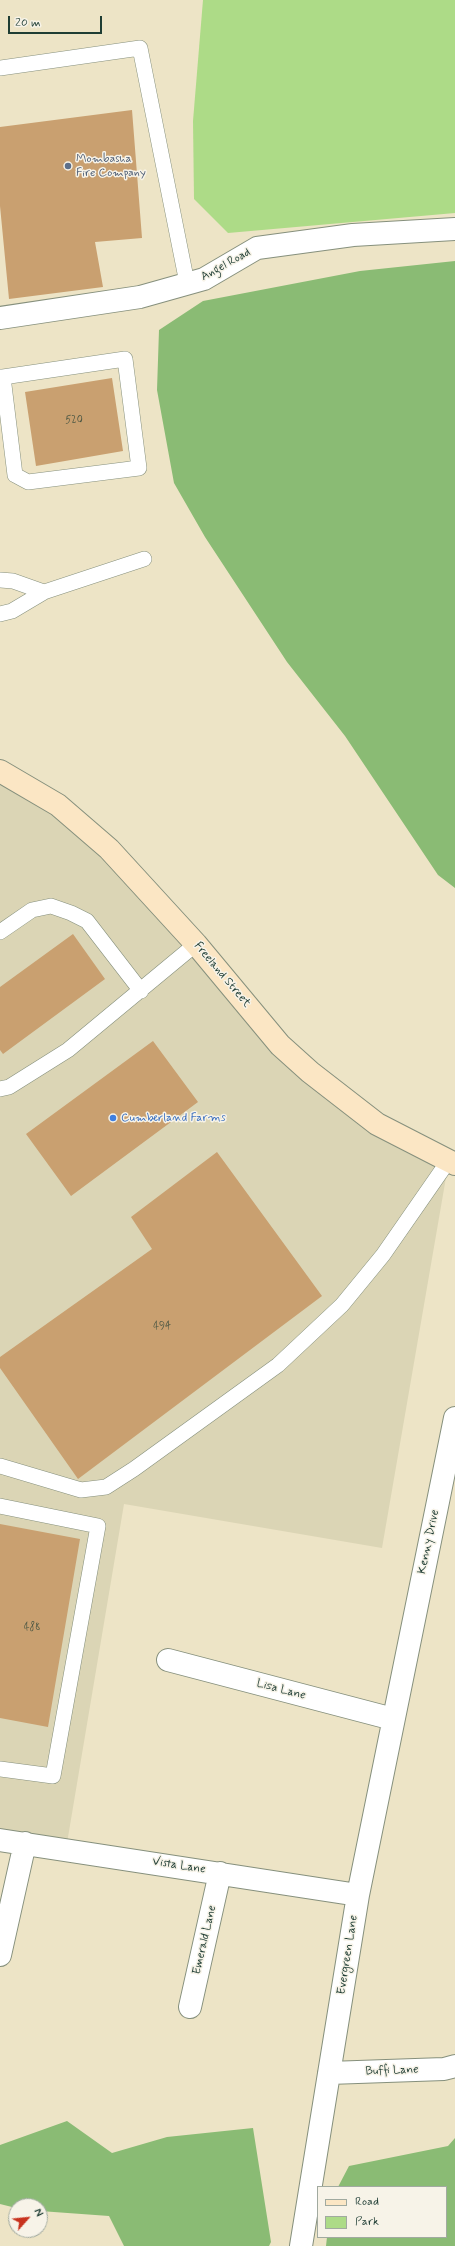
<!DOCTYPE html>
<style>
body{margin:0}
#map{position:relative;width:455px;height:2246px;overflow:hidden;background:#ede4c6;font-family:Mynerve,sans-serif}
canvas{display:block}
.legend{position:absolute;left:317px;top:2186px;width:130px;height:52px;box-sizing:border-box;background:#f7f3e8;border:1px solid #a1aaa0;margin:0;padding:5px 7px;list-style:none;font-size:12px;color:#1f3d34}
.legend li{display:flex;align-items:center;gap:8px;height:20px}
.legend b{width:20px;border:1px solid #a1aaa0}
.north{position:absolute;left:8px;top:2198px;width:40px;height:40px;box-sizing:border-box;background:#f7f3e8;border:1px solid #a1aaa0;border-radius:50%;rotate:63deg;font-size:11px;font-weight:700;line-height:16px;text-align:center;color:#1f3d34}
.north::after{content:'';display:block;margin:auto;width:14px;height:18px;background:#c8321e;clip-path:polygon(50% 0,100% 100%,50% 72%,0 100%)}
.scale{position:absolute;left:8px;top:16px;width:94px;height:18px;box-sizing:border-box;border:2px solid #1f3d34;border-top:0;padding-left:5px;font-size:12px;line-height:14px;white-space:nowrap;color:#1f3d34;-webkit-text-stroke:3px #f7f3e8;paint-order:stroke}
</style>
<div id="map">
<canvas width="455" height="2246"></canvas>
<ul class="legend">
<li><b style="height:5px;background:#fbe6c4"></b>Road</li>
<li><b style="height:11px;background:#addb87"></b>Park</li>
</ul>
<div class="north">N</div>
<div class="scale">20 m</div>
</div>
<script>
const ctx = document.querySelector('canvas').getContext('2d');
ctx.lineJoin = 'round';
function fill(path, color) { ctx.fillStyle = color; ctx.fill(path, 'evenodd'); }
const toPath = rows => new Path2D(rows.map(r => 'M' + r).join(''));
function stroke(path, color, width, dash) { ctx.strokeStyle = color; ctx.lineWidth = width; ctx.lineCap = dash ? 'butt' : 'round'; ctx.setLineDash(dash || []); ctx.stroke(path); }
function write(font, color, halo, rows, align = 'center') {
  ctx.font = font + ' Mynerve,sans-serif'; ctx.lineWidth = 3; ctx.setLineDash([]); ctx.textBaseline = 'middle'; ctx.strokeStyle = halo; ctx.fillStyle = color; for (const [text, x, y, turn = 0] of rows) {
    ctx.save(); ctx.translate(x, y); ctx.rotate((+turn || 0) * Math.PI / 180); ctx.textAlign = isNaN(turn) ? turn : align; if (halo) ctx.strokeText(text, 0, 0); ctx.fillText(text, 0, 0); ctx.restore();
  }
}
const built = toPath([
 [0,771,58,805,280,1045,449,1160,382,1548,124,1504,66,1849,0,1840]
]);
const green = toPath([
 [203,0,455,0,455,213,228,233,194,199,193,121]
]);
const forest = toPath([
 [455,261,455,888,438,875,345,736,287,662,205,537,174,483,157,390,159,330,203,301,360,271],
 [67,2121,112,2153,167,2137,253,2128,271,2242,269,2246,124,2246,109,2216,40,2211,40,2206,16,2206,16,2208,0,2204,0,2145],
 [455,2138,455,2246,326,2246,327,2237,446,2237,446,2187,338,2187,349,2166,448,2146]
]);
const building = toPath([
 [132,110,142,238,95,242,103,287,9,299,0,206,0,127],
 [112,378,123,451,36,466,25,392],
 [73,934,105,979,3,1054,0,1050,0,987],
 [153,1041,198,1102,71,1196,26,1134],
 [217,1152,322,1296,78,1479,0,1368,0,1357,152,1249,131,1217],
 [0,1524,80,1539,48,1727,0,1718]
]);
const lane = toPath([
 [0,68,140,48,187,283],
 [0,377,3,377,125,359,139,468,28,482,15,475,3,377],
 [0,580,13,581,44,592],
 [0,614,12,611,44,592,144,559],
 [0,932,32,910,51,906,71,913,87,921,141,991],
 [0,1089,9,1087,68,1050,196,944],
 [0,1466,81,1490,106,1487,134,1469,278,1365,342,1305,383,1255,449,1160],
 [0,1506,98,1526,53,1776,0,1769]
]);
const street = toPath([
 [0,318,140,297,204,279,257,248,353,235,455,229],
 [168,1660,393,1719],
 [0,1840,358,1895],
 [0,1955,25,1843],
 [190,2007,220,1873],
 [329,2073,444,2069,455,2066],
 [301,2246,358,1895,455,1418]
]);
const secondary = toPath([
 [0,771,58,805,109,849,196,944,280,1045,310,1072,377,1124,455,1164]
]);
const markers = [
 [68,166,4,"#5c6f8a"],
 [113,1118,4,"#3f7fe0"]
];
const numberNames = [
 ["520",74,421],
 ["494",162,1327],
 ["488",32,1628]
];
const serviceNames = [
 ["Mombasha",76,159],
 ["Fire Company",76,173]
];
const streetNames = [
 ["Angel Road",226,265,-29],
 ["Freeland Street",222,975,50],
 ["Kenny Drive",429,1542,-78],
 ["Lisa Lane",281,1690,15],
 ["Vista Lane",179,1866,9],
 ["Emerald Lane",205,1940,-77],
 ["Evergreen Lane",348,1955,-81],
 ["Buffi Lane",392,2071,-2]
];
const shopNames = [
 ["Cumberland Farms",121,1118]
];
fill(built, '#dbd5b5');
fill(green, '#addb87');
fill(forest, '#8abb74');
fill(building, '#c9a070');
stroke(lane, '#86907d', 16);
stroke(street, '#86907d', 24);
stroke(secondary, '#86907d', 24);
stroke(lane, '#fff', 15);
stroke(street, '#fff', 22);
stroke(secondary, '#fbe6c4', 22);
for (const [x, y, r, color] of markers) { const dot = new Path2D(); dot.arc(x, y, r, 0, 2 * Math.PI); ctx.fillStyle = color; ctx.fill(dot); stroke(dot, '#f7f3e8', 1.5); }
write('10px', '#4a5643', null, numberNames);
write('12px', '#4e5e75', '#f7f3e8', serviceNames, 'left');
write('12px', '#1f3d34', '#f7f3e8', streetNames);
write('12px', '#366cbe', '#f7f3e8', shopNames, 'left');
</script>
